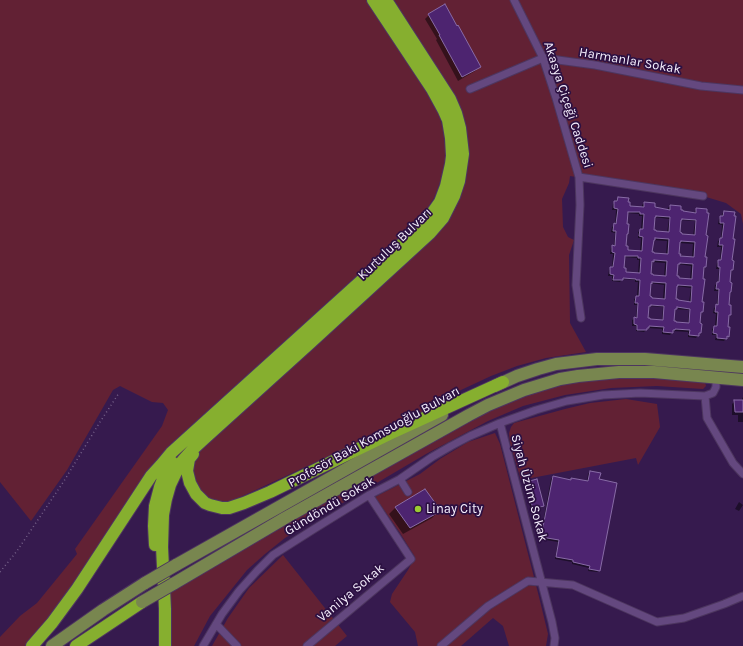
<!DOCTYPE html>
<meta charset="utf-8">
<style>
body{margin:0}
canvas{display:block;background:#361a4e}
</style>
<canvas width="743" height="646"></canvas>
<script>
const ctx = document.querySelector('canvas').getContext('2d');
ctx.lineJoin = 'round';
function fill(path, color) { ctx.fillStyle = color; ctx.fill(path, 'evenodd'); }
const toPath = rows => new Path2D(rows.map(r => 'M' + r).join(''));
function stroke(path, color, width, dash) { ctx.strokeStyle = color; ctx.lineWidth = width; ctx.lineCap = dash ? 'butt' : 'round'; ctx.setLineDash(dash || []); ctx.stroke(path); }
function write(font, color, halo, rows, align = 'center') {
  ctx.font = font + ' Karla,sans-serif'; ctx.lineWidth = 3.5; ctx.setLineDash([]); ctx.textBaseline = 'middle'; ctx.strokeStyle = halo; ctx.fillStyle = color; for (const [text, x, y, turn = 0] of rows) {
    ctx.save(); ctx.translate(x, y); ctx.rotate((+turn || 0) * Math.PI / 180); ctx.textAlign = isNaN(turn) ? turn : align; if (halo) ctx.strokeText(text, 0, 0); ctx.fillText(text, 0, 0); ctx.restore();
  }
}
const green = toPath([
 [0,0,367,0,415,73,439,114,444,133,446,156,442,177,434,198,426,210,416,222,173,442,154,463,137,487,103,539,59,604,38,632,25,646,0,646,0,637,20,616,37,603,77,554,75,549,162,426,168,410,163,403,152,402,120,386,113,390,67,470,31,521,0,482],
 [392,0,743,0,743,224,741,214,726,203,703,196,570,176,569,183,562,199,563,227,568,237,574,240,569,255,570,323,586,352,546,358,517,366,491,376,461,390,424,412,234,500,221,504,211,501,201,495,190,473,193,460,203,447,248,407,337,326,466,166],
 [625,375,705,382,706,386,703,389,657,386,611,388,565,395,523,406,488,421,426,454,329,511,285,538,265,554,247,570,210,616,194,646,170,646,172,625,170,593,231,556,418,448,516,397,562,383],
 [626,399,657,404,660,427,638,465,636,458,521,480,510,443,509,433,511,427,514,423,565,409,590,403],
 [495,433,500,444,539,597,548,634,546,646,509,646,503,626,493,618,461,646,418,646,415,632,390,602,392,594,408,570,415,557,400,533,375,497,420,474,440,459,468,442],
 [283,555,347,636,335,646,212,646,228,618,249,588]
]);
const shadow = toPath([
 [429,15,479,67,475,71,458,81,436,40,437,39,425,19],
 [618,198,629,207,642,208,642,205,644,203,653,208,668,210,668,208,670,206,680,211,694,213,695,211,697,209,705,267,703,269,701,303,702,311,700,313,699,324,700,333,696,338,688,337,688,332,673,331,670,335,662,334,662,329,648,328,644,332,636,331,636,326,632,326,632,320,636,318,637,305,634,305,634,299,637,297,638,282,635,282,635,280,622,279,620,282,612,281,612,276,608,276,609,270,612,268,613,254,610,254,611,248,614,246,615,233,611,232,612,227,615,225,616,210,612,210,613,204,616,202,616,200],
 [627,213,639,214,639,216,642,216,641,230,638,232,638,238,641,238,640,252,627,251,625,247,626,235,627,234,626,225],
 [654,217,669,219,667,233,653,231],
 [680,220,695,221,693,236,681,235,679,233],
 [653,240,667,241,666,255,653,254,651,253],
 [679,243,693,244,692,258,679,257,677,255],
 [624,257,637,258,637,260,639,260,638,274,625,273,623,269],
 [652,262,665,263,664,277,650,275,650,263],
 [678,264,691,266,690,280,678,279,676,277,676,266],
 [650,283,664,285,663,299,650,298,648,297],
 [676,286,691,288,689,302,675,300],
 [649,306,663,307,662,321,647,319,648,308],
 [675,309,689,310,688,324,675,323,673,321,674,310],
 [724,212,732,240,731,261,732,270,730,272,729,283,731,292,729,293,728,306,730,315,728,317,728,336,724,341,715,340,716,335,712,335,712,329,715,327,716,314,713,313,714,308,717,306,718,291,714,291,715,285,718,283,719,269,716,269,717,263,720,261,721,247,717,247,718,241,721,239,722,225,718,224,719,219,722,217,722,214],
 [743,397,743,422,738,422,738,415,732,415,732,404,735,401,742,401,742,399],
 [590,472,598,480,599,570,597,572,588,571,589,568,572,564,572,562,555,559,558,542,540,539,551,479,553,477,570,481,571,479,587,482,588,474],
 [526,483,543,506,541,508,531,510,524,485],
 [739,502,743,505,739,511,735,509],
 [396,507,439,511,432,518,403,534,389,514]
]);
const building = toPath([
 [445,4,457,26,458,25,481,67,462,77,439,35,440,35,428,14,445,4],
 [618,197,629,198,628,202,630,202,630,206,644,207,644,202,655,203,655,207,670,210,670,205,681,206,681,210,683,210,683,211,696,213,696,208,707,209,707,213,709,213,706,235,708,236,705,257,707,257,706,267,704,267,703,279,705,279,702,302,704,302,703,312,701,312,700,323,702,324,701,333,699,333,699,336,689,335,690,330,675,329,675,330,673,330,673,333,663,332,664,327,649,326,649,328,647,328,647,330,637,330,637,325,634,324,634,317,637,318,638,303,635,303,636,296,639,296,640,280,636,280,636,279,623,278,623,280,613,280,614,275,610,274,610,267,613,267,615,253,612,252,612,245,615,246,616,231,613,231,614,223,616,224,618,209,614,208,614,201,617,201,618,197],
 [628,212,640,212,640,214,644,214,643,229,640,229,639,236,643,237,642,251,628,250,628,246,626,246,627,234,628,234,629,224,627,224,628,212],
 [656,216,670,217,669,232,656,231,656,230,654,230,655,217,656,217,656,216],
 [682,219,696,220,695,235,682,234,682,233,680,232,681,220,682,220,682,219],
 [655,238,669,239,668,254,654,253,654,252,652,252,654,240,655,240,655,238],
 [681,241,695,242,694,257,680,256,681,254,679,254,680,242,681,242,681,241],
 [625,256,638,256,638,258,641,258,640,273,626,272,626,268,624,268,625,256],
 [654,260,667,261,666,276,653,275,653,274,651,274,652,261,654,262,654,260],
 [680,263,693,264,692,279,679,278,679,276,677,276,678,264,680,264,680,263],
 [652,282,666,283,665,299,652,298,652,297,650,296,651,283,652,284,652,282],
 [678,285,692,286,691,302,678,300,678,299,676,299,677,286,678,286,678,285],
 [651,305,664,306,663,320,650,319,650,318,648,318,649,306,651,306,651,305],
 [677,307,690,309,689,323,676,322,676,321,674,321,675,309,677,309,677,307],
 [724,211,735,212,734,216,736,216,733,239,735,239,732,260,734,261,733,270,731,270,730,282,732,283,731,292,730,292,729,305,731,305,731,315,729,315,728,327,730,327,729,337,727,336,727,339,717,338,717,334,713,333,714,326,717,326,718,312,715,312,716,304,718,305,719,289,716,289,717,282,719,282,720,267,718,267,718,260,721,260,723,245,719,245,720,238,722,238,724,223,720,223,720,216,723,216,724,211],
 [734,400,743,400,743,412,735,412,734,400],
 [590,471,601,473,599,479,617,483,600,571,589,569,590,566,573,562,573,560,556,557,559,540,541,537,553,476,571,480,571,478,588,481,590,471],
 [537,479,544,506,533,509,526,482,537,479],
 [425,489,441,511,410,528,395,507,425,489]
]);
const path = toPath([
 [0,572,17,551,64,481,100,422,119,393]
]);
const street = toPath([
 [514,0,543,58,556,98,579,177,580,205,576,285,581,318],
 [470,89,543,58,595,65,701,86,743,90],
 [579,177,703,196],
 [705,396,707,418,733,463,743,474],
 [400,479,408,492],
 [216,624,237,646],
 [203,646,222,614,239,591,257,571,273,555,314,529,369,495,400,479,432,457,451,446,470,436,500,423],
 [307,646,411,559,369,495],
 [441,646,488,606,528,581,573,585,657,622,684,618,724,604,743,596],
 [554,646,555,638,552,622,500,423,536,410,567,401,603,395,640,393,705,396,713,393,716,387,716,377]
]);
const primary = toPath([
 [495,386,517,376,538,369,556,364,597,359,645,359,743,367],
 [176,565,442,415],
 [173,584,285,518,469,415,488,405,524,390,560,379,578,376,619,372,654,372,743,380],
 [52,646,103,610,145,583]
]);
const highway = toPath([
 [193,454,189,459,187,471,190,483,196,494,205,503,210,505,222,508,229,508,244,503,270,492,389,434,503,382],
 [155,545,154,526,155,506,160,487,165,474,172,462],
 [32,646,52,623,77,589,151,476,161,465,171,453,413,234,428,219,440,202,446,186,451,164,452,156,451,138,448,120,444,111,432,89,373,0],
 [76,646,142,602],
 [165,646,165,609,162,547,163,515,166,499,170,485,180,464,184,459,194,448,206,437,310,343,430,233,443,218,454,196,459,181,463,154,460,128,456,113,450,99,441,85,386,0]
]);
const primaryBridge = toPath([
 [145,583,176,565],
 [142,602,173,584]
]);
const markers = [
 [418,509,4,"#9bcb33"]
];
const streetNames = [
 ["Harmanlar Sokak",630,61,10],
 ["Akasya Çiçeği Caddesi",568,105,72],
 ["Kurtuluş Bulvarı",395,244,-44],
 ["Profesör Baki Komsuoğlu Bulvarı",374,437,-29],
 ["Siyah Üzüm Sokak",529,488,75],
 ["Gündöndü Sokak",330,506,-31],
 ["Vanilya Sokak",351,593,-40]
];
const poiNames = [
 ["Linay City",426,509]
];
fill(green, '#622134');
fill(shadow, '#0007');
fill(building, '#4d2470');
stroke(building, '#886ba6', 1);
stroke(street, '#4d365f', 9);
stroke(primary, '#4d365f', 14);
stroke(highway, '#4d365f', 14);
stroke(path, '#756088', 1.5, [1, 3]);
stroke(street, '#64487f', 7);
stroke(primary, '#78864f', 12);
stroke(highway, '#86af2f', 12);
stroke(primaryBridge, '#4d365f', 14, []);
stroke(primaryBridge, '#78864f', 12);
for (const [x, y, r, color] of markers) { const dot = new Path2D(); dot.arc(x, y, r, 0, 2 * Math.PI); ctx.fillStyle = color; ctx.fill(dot); stroke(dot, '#2c1042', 1.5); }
write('13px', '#f6f0fe', '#2c1042', streetNames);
write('13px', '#f6f0fe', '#2c1042', poiNames, 'left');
</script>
